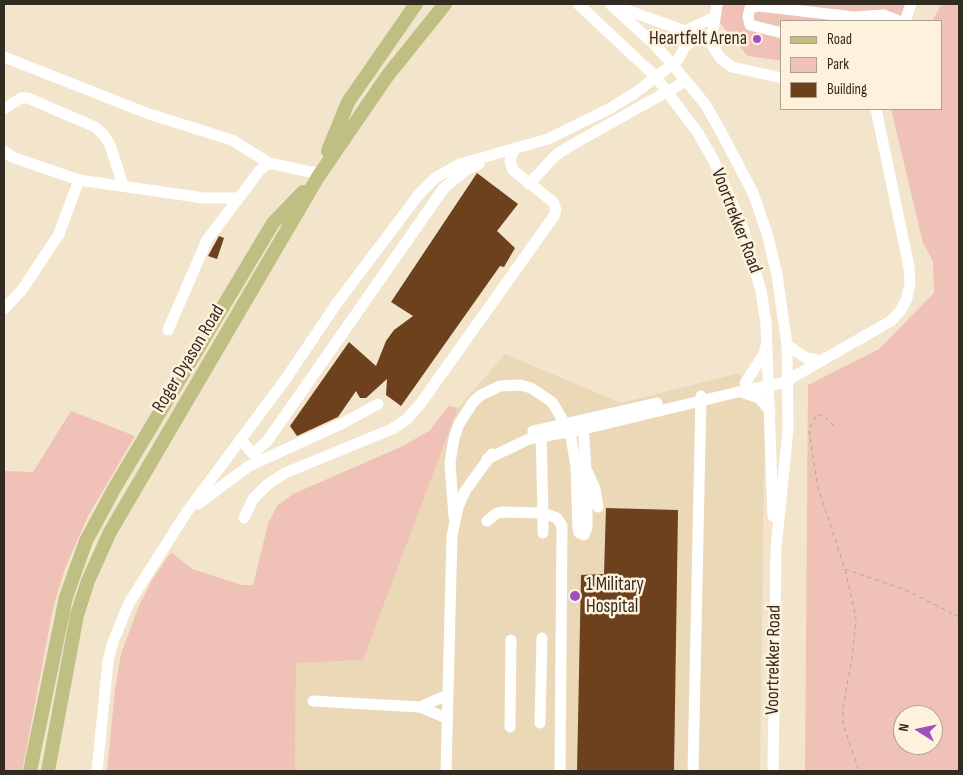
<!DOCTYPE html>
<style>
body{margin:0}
#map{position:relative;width:963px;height:775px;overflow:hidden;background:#f3e5cb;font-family:"Sofia Sans Condensed",sans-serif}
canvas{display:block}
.frame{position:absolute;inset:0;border:5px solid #312b21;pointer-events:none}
.legend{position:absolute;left:780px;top:20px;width:162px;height:90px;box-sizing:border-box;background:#fef2dd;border:1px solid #aca292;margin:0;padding:6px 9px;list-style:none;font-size:15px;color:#312b21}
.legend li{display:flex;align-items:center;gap:10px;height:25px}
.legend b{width:25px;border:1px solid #aca292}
.north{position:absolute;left:893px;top:705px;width:50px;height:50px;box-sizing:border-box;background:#fef2dd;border:1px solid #aca292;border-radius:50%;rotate:280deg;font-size:14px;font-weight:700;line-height:20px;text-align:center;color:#312b21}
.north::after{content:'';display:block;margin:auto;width:18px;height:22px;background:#a051c1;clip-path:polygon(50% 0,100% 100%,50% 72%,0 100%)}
</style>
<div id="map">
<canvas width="963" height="775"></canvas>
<div class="frame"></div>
<ul class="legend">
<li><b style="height:6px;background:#bfbf84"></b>Road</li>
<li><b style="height:14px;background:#efc1b7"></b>Park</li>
<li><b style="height:14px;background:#6d411e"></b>Building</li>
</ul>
<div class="north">N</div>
</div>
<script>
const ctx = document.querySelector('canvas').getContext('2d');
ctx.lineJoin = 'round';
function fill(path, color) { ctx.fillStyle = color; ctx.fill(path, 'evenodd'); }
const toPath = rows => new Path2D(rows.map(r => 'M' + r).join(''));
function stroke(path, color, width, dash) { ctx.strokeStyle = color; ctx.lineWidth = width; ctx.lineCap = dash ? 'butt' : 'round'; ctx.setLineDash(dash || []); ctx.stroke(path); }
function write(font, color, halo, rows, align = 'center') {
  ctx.font = font + ' "Sofia Sans Condensed",sans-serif'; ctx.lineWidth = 5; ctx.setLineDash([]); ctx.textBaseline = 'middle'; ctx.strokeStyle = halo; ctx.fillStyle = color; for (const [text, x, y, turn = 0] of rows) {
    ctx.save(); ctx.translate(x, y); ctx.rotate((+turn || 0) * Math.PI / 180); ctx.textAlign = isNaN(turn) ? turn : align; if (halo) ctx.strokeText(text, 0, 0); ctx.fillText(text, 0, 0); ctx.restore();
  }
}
const built = toPath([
 [505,354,621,403,739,373,765,410,760,771,295,771,296,663,363,660,458,408]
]);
const green = toPath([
 [723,4,917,4,910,21,782,21,782,61,748,56,720,23],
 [942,4,959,4,959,771,805,771,808,385,879,349,934,293,933,261,923,243,891,109,942,109,942,21,932,21],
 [903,715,933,715,933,745,903,745],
 [449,406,458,408,363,660,296,663,295,771,107,771,115,689,121,654,138,608,152,580,171,552,192,569,242,585,253,585,268,524,277,506,293,494,403,446,429,431],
 [71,411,135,436,88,516,66,566,54,604,22,771,4,771,4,471,33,472]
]);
const building = toPath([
 [477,173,518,204,497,231,515,248,504,267,500,266,401,406,386,395,387,379,366,398,360,398,356,391,338,417,297,436,290,426,349,342,376,366,386,341,394,330,413,316,391,302],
 [219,236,224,238,217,259,208,256],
 [606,508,678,510,674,771,577,771,581,575,604,574]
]);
const path = toPath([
 [834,426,826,418,817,414,809,429,810,437,818,488,845,569,856,618,852,658,843,708,843,724,859,771],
 [845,569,908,591,959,617]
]);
const minor = toPath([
 [578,4,656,77,698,133,714,161,743,229,761,291,766,323,773,516],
 [610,4,656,46,672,64,705,104,720,130,753,193,767,233,777,275,787,345,788,430,776,548,773,771],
 [618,7,685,31,711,43,721,59,732,67,782,78],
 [905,21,911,4],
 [685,31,715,17],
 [782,33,750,25,748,17,750,8,759,6,854,17,884,15,899,21],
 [711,43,717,4],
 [4,57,149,114,232,140,269,163,320,174],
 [4,109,21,98,28,98,95,127,104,135,110,145,123,185],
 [4,151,12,157,79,180,204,198,238,198],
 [529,184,556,155,570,146,686,81],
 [4,309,22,290,59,234,79,180],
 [168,330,207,240,260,170,269,163],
 [787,345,806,358,822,361],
 [745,383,764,354,766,346],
 [741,392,759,398,770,411],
 [541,430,543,513,557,518,562,526,560,771],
 [533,431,657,403],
 [241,440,253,454,268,440,444,188,466,170,479,164],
 [487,459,529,439,584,429,738,392,787,382,793,377,891,321,901,310,907,298,910,283,909,267,876,109],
 [588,473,595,489,598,507],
 [198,504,249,466,343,423,378,404],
 [454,517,450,463,454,438,459,424,473,402,481,395,500,386,520,385,531,388,552,402,570,432,576,466,578,528,579,533,584,535,587,527,587,485,583,423],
 [244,518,253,499,268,484,285,473,392,429,406,420,421,403,554,216,556,210,553,202,513,170,510,161,513,151],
 [487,521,497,513,503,512,543,513,543,533],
 [313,701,420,707,446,718],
 [420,707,447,695],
 [540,723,542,638],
 [510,727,511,640],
 [97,771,108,661,113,642,129,603,186,513,285,380,337,303,420,193,435,178,460,164,548,139,609,109,635,93,678,60,685,47,697,37],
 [446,771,452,536,458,507,465,491,492,454],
 [693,771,701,396]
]);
const major = toPath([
 [328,151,348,102,416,4],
 [30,771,66,597,86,541,114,489,273,223,303,192],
 [48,771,77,615,88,581,110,532,318,177,388,75,445,4]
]);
const markers = [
 [757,39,5,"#a051c1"],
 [575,596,6,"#a051c1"]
];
const poiNames = [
 ["Heartfelt Arena",747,39],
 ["1 Military",586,585,"left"],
 ["Hospital",586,607,"left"]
];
const streetNames = [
 ["Voortrekker Road",736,221,69],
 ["Roger Dyason Road",189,359,-59],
 ["Voortrekker Road",774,660,-89]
];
fill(built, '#ead8b7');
fill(green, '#efc1b7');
fill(building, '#6d411e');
stroke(path, '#b2a692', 1, [4, 4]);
stroke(minor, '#fff', 11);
stroke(major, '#bfbf84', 14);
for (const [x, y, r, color] of markers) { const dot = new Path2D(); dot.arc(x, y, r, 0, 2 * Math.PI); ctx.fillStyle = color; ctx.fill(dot); stroke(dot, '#fef2dd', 2); }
write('19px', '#312b21', '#fef2dd', poiNames, 'right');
write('19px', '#312b21', '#fef2dd', streetNames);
</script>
